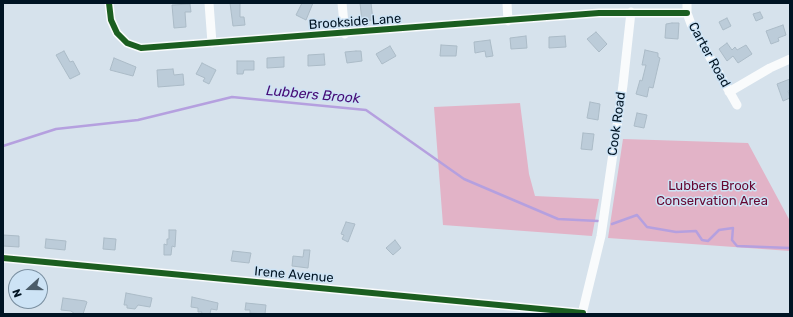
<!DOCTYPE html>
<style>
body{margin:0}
#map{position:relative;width:793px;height:317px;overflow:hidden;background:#d6e2ec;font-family:Rubik,sans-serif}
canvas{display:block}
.frame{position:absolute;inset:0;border:4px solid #001423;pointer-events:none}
.north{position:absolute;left:8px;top:269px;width:40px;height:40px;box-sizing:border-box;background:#cde3f5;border:1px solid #7b90a1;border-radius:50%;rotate:249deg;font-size:11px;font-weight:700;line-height:16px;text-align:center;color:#001423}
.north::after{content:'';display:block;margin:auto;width:14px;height:18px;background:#4b5c69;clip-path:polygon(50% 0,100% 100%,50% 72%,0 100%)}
</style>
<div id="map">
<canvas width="793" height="317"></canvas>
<div class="frame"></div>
<div class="north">N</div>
</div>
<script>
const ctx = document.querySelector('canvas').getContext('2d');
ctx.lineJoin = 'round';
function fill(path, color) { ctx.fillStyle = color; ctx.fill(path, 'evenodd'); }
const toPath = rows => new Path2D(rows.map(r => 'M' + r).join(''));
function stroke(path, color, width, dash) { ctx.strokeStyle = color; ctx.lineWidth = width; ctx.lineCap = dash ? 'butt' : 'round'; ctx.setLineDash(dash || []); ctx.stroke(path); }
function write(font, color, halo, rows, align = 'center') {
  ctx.font = font + ' Rubik,sans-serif'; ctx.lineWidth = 3; ctx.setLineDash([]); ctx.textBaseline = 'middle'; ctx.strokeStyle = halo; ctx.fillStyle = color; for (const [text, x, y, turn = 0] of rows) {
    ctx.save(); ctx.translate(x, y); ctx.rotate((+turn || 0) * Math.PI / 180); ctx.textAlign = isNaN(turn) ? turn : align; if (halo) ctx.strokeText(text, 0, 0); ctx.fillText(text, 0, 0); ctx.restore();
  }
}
const green = toPath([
 [520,103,529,174,535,196,599,199,592,236,443,225,434,107],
 [623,139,748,143,790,221,790,251,608,238]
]);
const stream = toPath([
 [3,146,56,129,138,120,232,97,366,110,464,179,558,219,598,221],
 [612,224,637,215,647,227,676,232,696,231,702,240,708,241,719,230,733,228,732,240,737,246,790,248]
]);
const building = toPath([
 [230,3,240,3,240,17,244,17,245,25,233,26,230,3],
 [302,3,313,3,306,20,296,15,302,3],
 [360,3,371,3,373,20,362,21,360,3],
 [190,4,191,12,185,12,186,27,174,28,172,5,190,4],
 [760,12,763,18,756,21,753,14,760,12],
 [727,18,731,26,723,30,719,22,727,18],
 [672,23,679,23,678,39,665,38,666,24,672,23],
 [783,25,786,35,778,38,779,41,771,44,766,31,783,25],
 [596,32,607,44,599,52,587,39,596,32],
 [526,36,527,48,511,49,510,38,526,36],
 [565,36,566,47,549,48,549,37,565,36],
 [490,40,493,56,486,57,485,51,475,53,474,42,490,40],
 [727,43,732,50,735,47,737,50,746,45,752,54,738,63,733,56,727,61,719,49,727,43],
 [441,45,457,46,456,56,440,56,441,45],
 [390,46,396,56,382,64,376,54,390,46],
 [645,50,658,53,658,57,660,58,653,88,649,87,647,97,636,94,640,80,642,81,646,65,642,65,645,50],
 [64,51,70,62,73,61,80,74,70,79,56,55,64,51],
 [356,51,361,51,362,61,347,63,345,52,356,51],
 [324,54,325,65,308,66,308,55,324,54],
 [284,57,284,67,267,68,267,58,284,57],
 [114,58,136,67,133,76,110,70,114,58],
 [237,61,254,61,254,70,244,70,243,74,237,74,237,61],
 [202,63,216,70,209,84,203,81,205,78,196,74,202,63],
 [173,69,174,75,183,74,184,85,158,87,157,70,173,69],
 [790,79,790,90,788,91,790,98,783,101,777,84,790,79],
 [590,102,600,104,598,120,587,118,590,102],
 [637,113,647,115,644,128,634,126,637,113],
 [583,133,594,134,592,150,581,149,583,133],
 [346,222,355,224,348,242,342,239,344,235,341,234,346,222],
 [169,230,176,230,175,247,172,246,171,255,164,255,164,244,167,245,167,239,169,239,169,230],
 [3,235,19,236,19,247,3,246,3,235],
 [104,238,116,239,115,250,103,249,104,238],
 [46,239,66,241,65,250,45,248,46,239],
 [395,240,401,248,393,255,386,248,395,240],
 [304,250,310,250,308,268,292,266,293,256,303,257,304,250],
 [233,251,251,253,249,263,231,261,233,251],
 [126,293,152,298,150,307,138,305,135,309,127,308,127,305,124,305,126,293],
 [192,297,218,303,217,310,211,309,210,314,201,314,202,312,198,312,198,308,191,307,192,297],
 [63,298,85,301,87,302,83,314,75,314,71,311,61,310,63,298],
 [246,303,266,305,265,314,250,313,250,310,245,310,246,303]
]);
const minor = toPath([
 [109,3,111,20,117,33,127,43,141,48,599,13,687,13],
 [209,3,212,43],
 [342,3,345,34],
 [507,3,508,21],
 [687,3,687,13,691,24,737,105],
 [729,92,770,68,790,59],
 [3,258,583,313],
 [582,314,601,236,623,85,631,12]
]);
const cycleway = toPath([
 [109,3,111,20,117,33,127,43,141,48,599,13,687,13],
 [3,258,583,313]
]);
const streetNames = [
 ["Brookside Lane",355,22,-4],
 ["Carter Road",709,55,61],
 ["Cook Road",617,124,-82],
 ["Irene Avenue",294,275,5]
];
const parkNames = [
 ["Lubbers Brook",712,186],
 ["Conservation Area",712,201]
];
const waterNames = [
 ["Lubbers Brook",313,95,5]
];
fill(green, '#e2b3c7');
stroke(stream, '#b5a0df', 2.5);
fill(building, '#bcccd9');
stroke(building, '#abbbc7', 1);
stroke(minor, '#f9fbfc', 9);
stroke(cycleway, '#1b5e20', 6);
write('13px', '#001423', '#cde3f5', streetNames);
write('13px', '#660731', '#cde3f5', parkNames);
write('italic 14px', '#450a75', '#cde3f5', waterNames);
</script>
